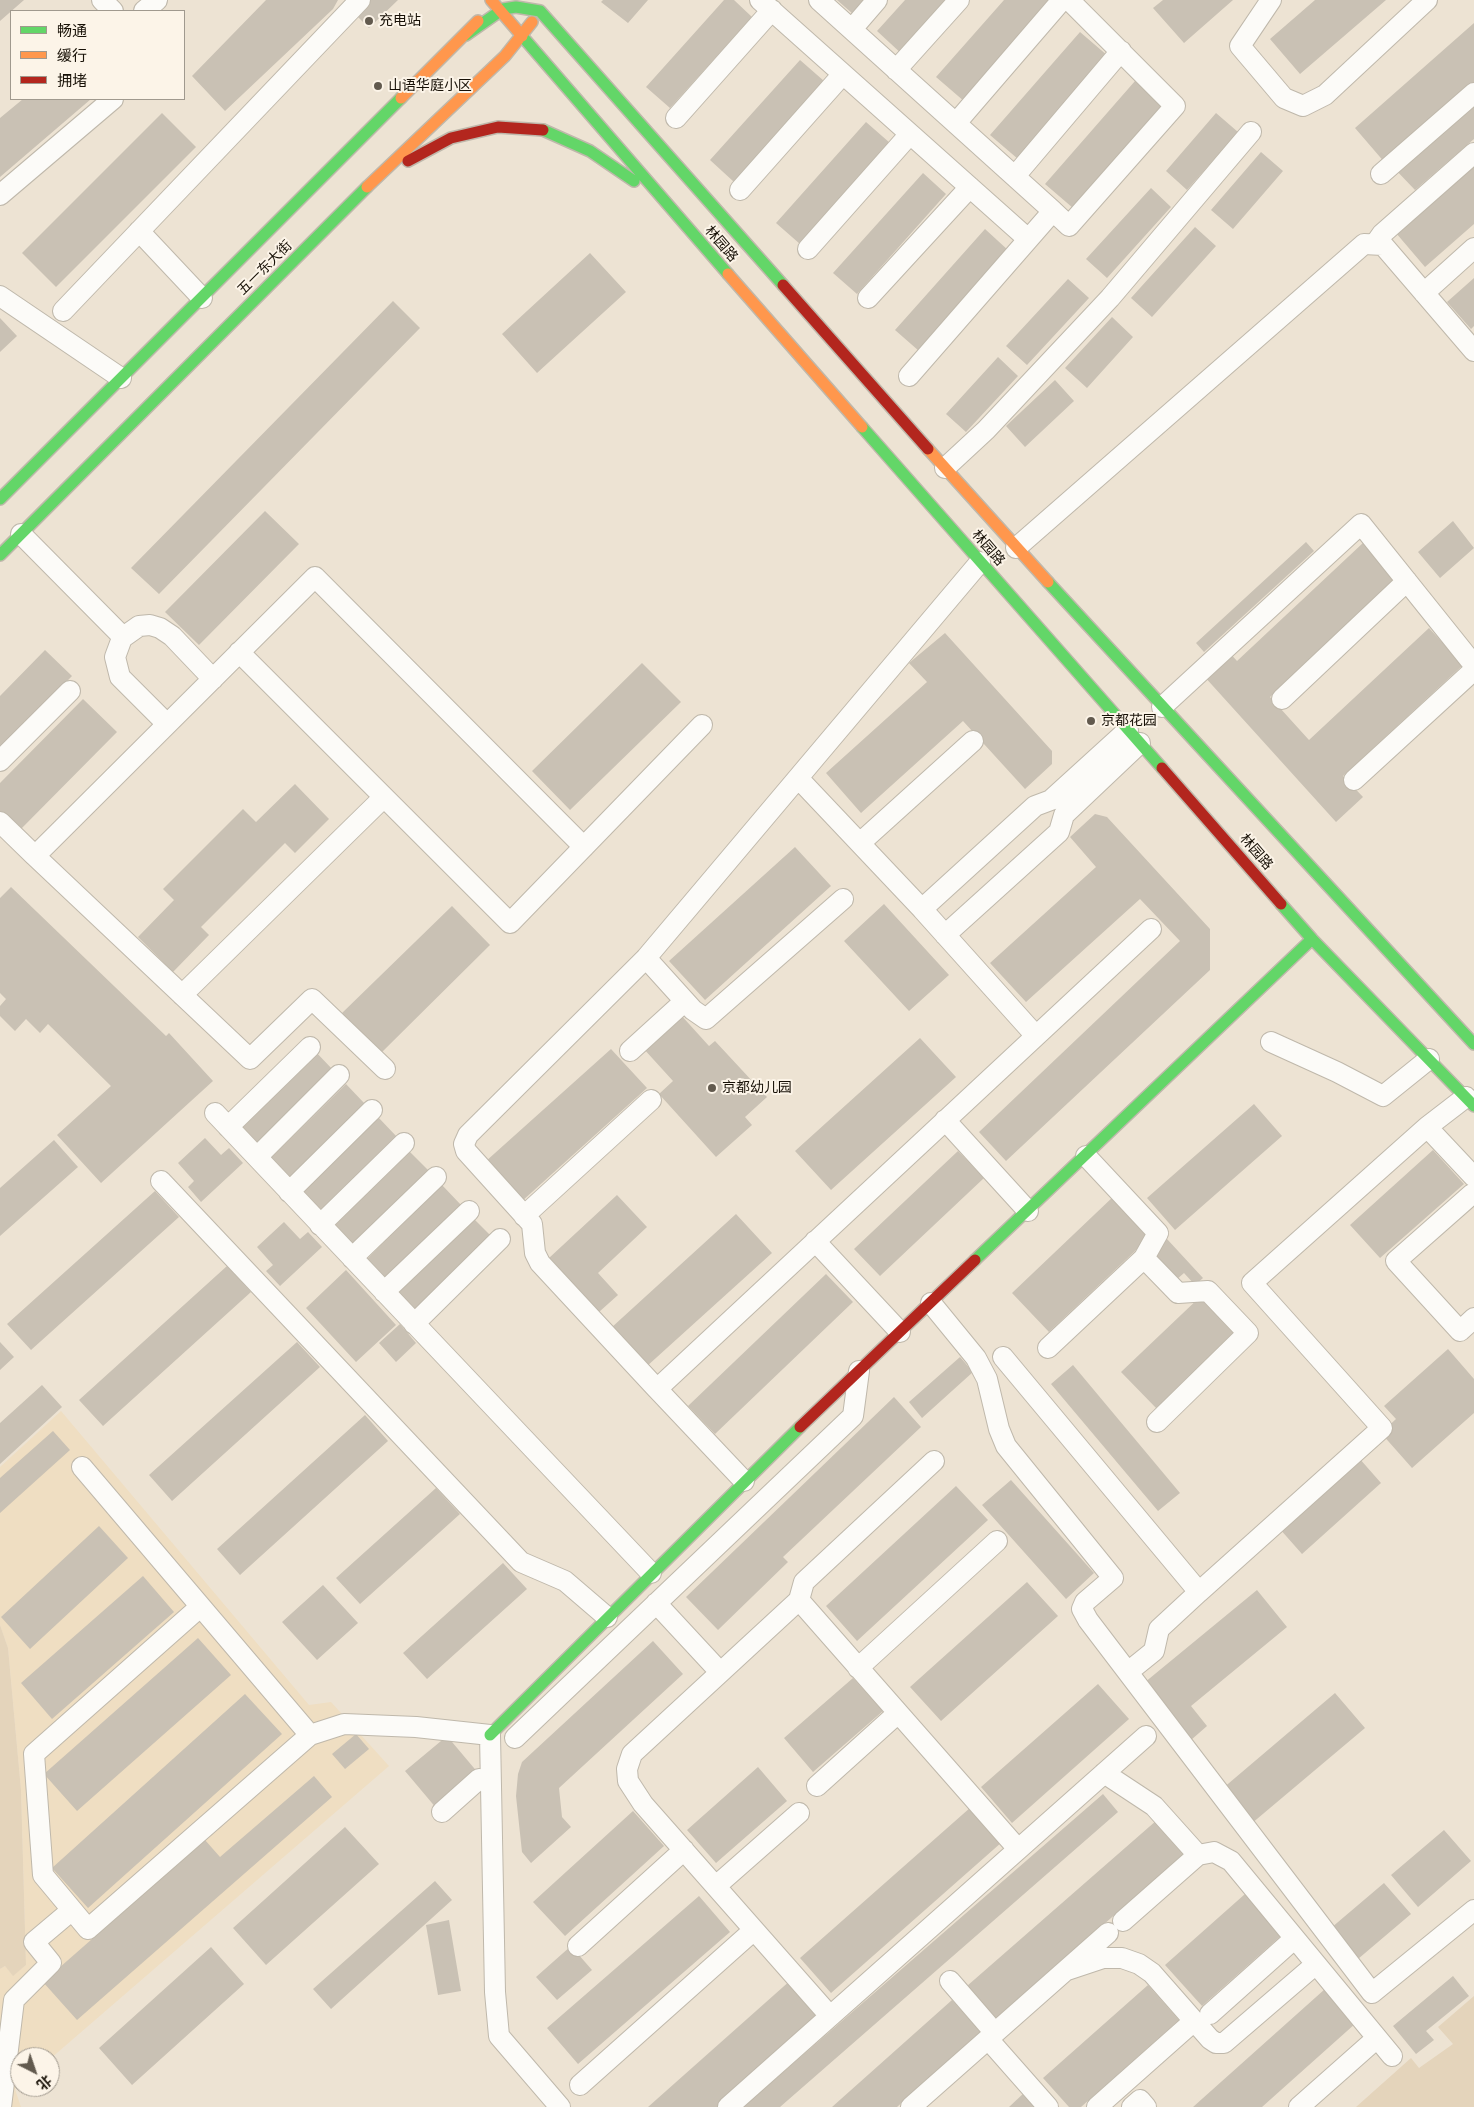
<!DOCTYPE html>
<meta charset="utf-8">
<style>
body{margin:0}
#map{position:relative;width:1474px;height:2107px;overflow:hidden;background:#ede3d3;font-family:"IBM Plex Sans","Noto Sans SC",sans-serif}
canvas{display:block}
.legend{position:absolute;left:10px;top:10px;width:175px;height:90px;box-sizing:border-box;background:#fcf4e8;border:1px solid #a0998e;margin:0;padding:6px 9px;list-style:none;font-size:15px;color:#171006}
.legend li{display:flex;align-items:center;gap:10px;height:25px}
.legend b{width:25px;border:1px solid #a0998e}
.north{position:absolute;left:10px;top:2047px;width:50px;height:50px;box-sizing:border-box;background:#fcf4e8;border:1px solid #a0998e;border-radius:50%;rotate:139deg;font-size:14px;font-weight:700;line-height:20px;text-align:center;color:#171006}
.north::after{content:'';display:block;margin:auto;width:18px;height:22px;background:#625a4e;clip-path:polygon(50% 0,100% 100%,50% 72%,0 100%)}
</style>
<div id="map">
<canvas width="1474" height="2107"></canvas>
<ul class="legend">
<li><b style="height:6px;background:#63d668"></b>畅通</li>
<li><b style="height:6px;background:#ff974d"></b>缓行</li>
<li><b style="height:6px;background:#b3261e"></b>拥堵</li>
</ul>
<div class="north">北</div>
</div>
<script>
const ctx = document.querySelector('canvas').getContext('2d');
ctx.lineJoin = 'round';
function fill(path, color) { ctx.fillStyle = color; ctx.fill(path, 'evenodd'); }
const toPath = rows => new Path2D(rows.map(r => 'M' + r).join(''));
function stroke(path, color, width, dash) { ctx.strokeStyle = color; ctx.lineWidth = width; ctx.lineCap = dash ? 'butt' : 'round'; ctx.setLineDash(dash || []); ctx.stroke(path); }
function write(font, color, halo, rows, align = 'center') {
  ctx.font = font + ' "IBM Plex Sans","Noto Sans SC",sans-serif'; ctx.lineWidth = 4; ctx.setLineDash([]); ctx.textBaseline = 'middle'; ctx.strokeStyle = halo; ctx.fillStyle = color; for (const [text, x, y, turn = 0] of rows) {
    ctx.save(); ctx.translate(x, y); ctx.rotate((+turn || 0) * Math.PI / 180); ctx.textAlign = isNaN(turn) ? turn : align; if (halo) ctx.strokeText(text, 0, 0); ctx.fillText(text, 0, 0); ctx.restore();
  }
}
const built = toPath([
 [61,1411,309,1705,331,1702,389,1766,50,2059,50,2057,20,2057,20,2085,15,2089,21,2107,0,2107,0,1969,5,1966,13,1975,26,1965,21,1790,8,1648,0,1625,0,1467]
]);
const green = toPath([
 [0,1625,8,1648,21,1790,26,1965,13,1976,5,1966,0,1969],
 [1474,1996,1474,2107,1356,2107,1411,2058,1419,2068,1453,2044,1438,2027]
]);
const building = toPath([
 [0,0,24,0,0,21],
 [266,0,338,0,333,9,225,111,192,76],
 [367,0,398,0,369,28,354,13],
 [603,0,648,0,628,23,601,2],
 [724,0,734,0,752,17,670,108,646,87],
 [837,0,865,0,853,14],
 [905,0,955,0,904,56,877,31],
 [1004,0,1053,0,965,102,936,77],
 [1163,0,1233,0,1184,43,1153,8],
 [1315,0,1386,0,1300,74,1270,39],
 [1474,23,1474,86,1386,164,1355,128],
 [1080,32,1108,56,1018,159,990,135],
 [800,60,824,81,734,182,710,160],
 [1135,81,1163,105,1073,208,1045,184],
 [1474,98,1474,139,1415,190,1393,167],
 [23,99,91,99,0,177,0,118],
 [162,113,196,147,56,287,22,253],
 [1216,113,1238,132,1187,190,1166,171],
 [866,122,890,143,800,244,776,223],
 [1261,152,1283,171,1233,229,1211,210],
 [1474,165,1474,224,1425,267,1396,233],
 [923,173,946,194,857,294,833,273],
 [1151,188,1171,207,1107,278,1086,259],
 [1195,227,1216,246,1152,317,1131,298],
 [985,229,1009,251,919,351,895,330],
 [590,253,626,292,537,373,502,334],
 [1474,278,1474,326,1471,329,1447,302],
 [1068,279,1089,298,1027,365,1006,346],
 [393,301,420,328,159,594,131,568],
 [1112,317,1133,337,1087,388,1065,368],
 [0,318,17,336,0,352],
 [998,357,1018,376,966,432,946,414],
 [1055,380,1074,401,1025,447,1006,426],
 [265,511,299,544,199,645,165,612],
 [1453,521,1474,548,1440,578,1418,552],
 [1306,542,1314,551,1204,652,1196,643],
 [1364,542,1398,578,1270,697,1309,740,1429,628,1463,665,1343,776,1363,797,1336,822,1203,675,1228,651,1237,661],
 [945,633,1052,751,1052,764,1025,789,963,721,861,813,826,773,927,682,909,663],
 [45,650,72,676,0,750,0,696],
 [642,663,681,702,570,810,532,771],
 [83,699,117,732,17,833,0,816,0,783],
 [295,784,329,819,295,853,285,843,201,927,209,935,173,972,138,937,174,900,163,889,243,809,256,822],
 [1095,814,1107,817,1210,929,1210,970,1006,1161,979,1132,1180,941,1140,899,1026,1002,990,963,1096,867,1070,837],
 [795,847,831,886,705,1000,669,961],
 [11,887,166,1036,169,1033,213,1081,101,1183,57,1135,111,1086,48,1024,40,1033,26,1019,15,1031,0,1016,0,1006,6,999,0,993,0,898],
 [884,904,949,975,909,1011,844,941],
 [452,906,490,945,380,1054,341,1014],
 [680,1014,709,1046,715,1041,767,1097,745,1117,752,1125,716,1157,659,1094,673,1081,643,1048],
 [920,1038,956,1077,831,1190,795,1151],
 [611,1049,647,1088,521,1202,485,1162],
 [314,1050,333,1070,253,1148,233,1128],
 [346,1084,365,1104,286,1182,266,1163],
 [1254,1104,1282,1136,1175,1230,1147,1198],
 [378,1117,397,1137,317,1216,298,1196],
 [205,1138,221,1155,229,1148,243,1163,201,1202,188,1187,194,1181,178,1163],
 [54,1140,78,1167,0,1236,0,1188],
 [1433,1150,1464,1184,1380,1258,1350,1225],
 [409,1151,429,1171,349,1249,330,1229],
 [958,1151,984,1178,880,1276,854,1249],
 [442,1185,461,1205,381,1283,362,1264],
 [155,1191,179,1217,31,1350,7,1324],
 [617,1195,647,1227,598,1273,618,1295,599,1312,549,1258],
 [1115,1195,1152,1235,1049,1332,1012,1293],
 [736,1214,772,1253,646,1367,611,1328],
 [473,1218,493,1238,413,1316,393,1296],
 [284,1222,300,1239,308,1232,322,1247,280,1286,266,1271,273,1265,257,1247],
 [1167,1239,1203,1278,1195,1285,1184,1273,1176,1280,1151,1253],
 [227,1266,251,1292,103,1426,79,1400],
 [346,1270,396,1325,356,1362,306,1308],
 [826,1274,853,1302,715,1434,688,1406],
 [1202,1295,1237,1332,1157,1409,1121,1372],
 [400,1324,416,1343,396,1362,379,1343],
 [0,1342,14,1357,0,1370],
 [297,1342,320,1367,172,1501,149,1475],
 [1448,1349,1474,1379,1474,1413,1412,1468,1381,1433,1396,1419,1384,1406],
 [960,1357,973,1372,922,1418,909,1402],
 [1073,1365,1180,1493,1158,1511,1051,1384],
 [42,1385,62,1407,0,1464,0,1423],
 [894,1397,921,1427,783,1557,788,1562,718,1630,686,1597],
 [365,1415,388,1441,240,1575,217,1549],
 [53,1431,70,1450,0,1513,0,1478],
 [1359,1458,1381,1483,1302,1554,1279,1528],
 [1011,1480,1094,1573,1066,1599,982,1505],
 [956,1486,988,1520,857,1641,826,1606],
 [436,1488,460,1514,360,1604,336,1578],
 [99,1526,128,1558,30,1649,1,1617],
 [503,1563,527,1589,427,1679,403,1653],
 [143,1576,174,1612,52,1719,21,1683],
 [1027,1582,1058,1616,941,1721,910,1687],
 [323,1585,358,1623,317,1660,282,1622],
 [1257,1590,1287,1627,1191,1706,1207,1726,1191,1740,1144,1683],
 [198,1638,231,1675,77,1811,44,1774],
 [653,1641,683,1674,559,1788,562,1817,571,1827,531,1863,522,1852,516,1796,518,1774,522,1762],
 [853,1678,883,1711,813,1772,784,1738],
 [1098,1684,1129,1719,1012,1823,981,1787],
 [1335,1693,1365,1728,1251,1824,1222,1789],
 [245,1694,282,1734,88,1908,52,1868],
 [356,1734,369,1749,345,1769,332,1754],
 [447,1736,479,1774,437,1809,405,1771],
 [758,1767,787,1801,716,1863,687,1830],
 [314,1776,332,1797,77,2020,43,1982,205,1840,220,1857],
 [1103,1794,1118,1812,780,2107,743,2107],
 [971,1807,1002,1842,831,1993,800,1958],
 [633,1811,664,1846,565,1936,533,1902],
 [1157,1820,1185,1853,996,2019,967,1986],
 [345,1827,379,1864,266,1965,233,1928],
 [1444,1830,1471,1861,1418,1907,1391,1875],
 [435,1881,452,1900,331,2009,313,1989],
 [1384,1883,1411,1914,1358,1959,1331,1928],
 [1245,1894,1282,1935,1202,2006,1165,1965],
 [699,1896,730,1932,578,2064,547,2028],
 [449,1920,461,1991,438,1995,426,1925],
 [571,1946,592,1970,557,2000,536,1977],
 [211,1947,244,1984,132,2085,99,2048],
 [1453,1976,1469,1996,1426,2031,1434,2040,1416,2054,1393,2026],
 [792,1979,824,2014,719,2107,648,2107],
 [1148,1985,1179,2020,1081,2107,1069,2107,1043,2078],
 [1325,1989,1356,2023,1262,2107,1193,2107],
 [952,2000,981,2032,897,2107,832,2107],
 [1025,2092,1039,2107,1009,2107]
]);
const street = toPath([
 [102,0,113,11],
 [760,0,1028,239],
 [819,0,1053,211,909,376],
 [1271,0,1240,46,1284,98,1303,106,1325,95,1427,0],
 [144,11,157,0],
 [852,29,877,0],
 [896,70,959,0],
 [676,118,772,10],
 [956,123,1062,0],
 [1381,174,1474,93],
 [1015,176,1121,51],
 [740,190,843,74],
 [0,195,113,99],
 [1053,211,1069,226,1175,106,1069,0],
 [139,231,202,298],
 [1375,244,1382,234,1474,153],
 [808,249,910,134],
 [1424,293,1474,248],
 [0,296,121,378],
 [868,298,970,187],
 [63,311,360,0],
 [945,468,986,430,1110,298,1251,132],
 [21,534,123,637],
 [1016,548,1364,244,1383,245,1474,351],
 [980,562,646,958,468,1135,464,1144,466,1151,532,1224,535,1253,540,1263,657,1389,1151,929],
 [239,652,510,923,702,725],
 [1282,699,1407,581],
 [1162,707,1361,524,1474,665],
 [167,724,120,677,115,657,122,638,139,626,150,625,160,628,172,636,213,679],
 [0,761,70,691],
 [799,779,922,909,1036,1036],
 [1354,780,1474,670],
 [0,822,35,856],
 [860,843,973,741],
 [922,909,1035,806,1051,800,1128,730],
 [945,935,1059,832,1064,815,1140,743],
 [646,958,693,1010,706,1019,843,899],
 [182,995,384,797],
 [1271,1042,1337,1072,1383,1096,1429,1059],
 [630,1051,685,1001],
 [385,1069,312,999,250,1059,35,856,315,577,584,847],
 [1466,1097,1427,1127,1474,1177],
 [215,1113,651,1573],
 [945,1120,1028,1211],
 [228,1127,310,1047],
 [1086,1156,1158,1233,1144,1258],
 [257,1157,339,1075],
 [161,1181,521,1562,565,1581,607,1617],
 [289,1192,372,1110],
 [1472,1194,1396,1261,1460,1331,1474,1318],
 [524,1216,651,1100],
 [320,1225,404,1143],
 [815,1241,900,1332],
 [352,1258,436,1177],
 [384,1292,469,1211],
 [931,1303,976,1358,987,1379,999,1429,1006,1446,1113,1578,1085,1602,1082,1609,1088,1620,1372,1993,1474,1910],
 [414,1324,500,1239],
 [1048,1348,1144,1258,1178,1293,1208,1291,1248,1333,1157,1422],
 [1003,1357,1199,1592,1382,1428,1252,1283,1427,1127],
 [657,1389,744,1481],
 [82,1467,310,1735,344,1724,416,1727,490,1735,495,1992,499,2036,560,2107],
 [799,1600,1018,1849],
 [656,1603,720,1672],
 [200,1607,34,1754,43,1875,88,1929,310,1735],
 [858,1668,997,1541],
 [1128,1672,1154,1651,1159,1629,1199,1592],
 [515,1738,853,1416,859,1371],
 [1104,1773,1154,1806,1198,1855,1214,1852,1231,1861,1392,2056],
 [817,1786,898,1713],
 [442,1812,479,1779],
 [716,1886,799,1813],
 [1123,1921,1198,1855],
 [578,1946,684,1850],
 [1067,1970,1103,1958,1122,1958,1139,1964,1152,1973,1210,2039,1216,2043,1224,2043,1316,1964],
 [950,1981,995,2033],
 [1210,2014,1294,1939],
 [830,2016,643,1804,628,1781,627,1769,632,1754,799,1600,804,1582,934,1461],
 [988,2039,1048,2107],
 [580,2085,754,1930],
 [1,2107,14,2000,51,1963,34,1942,72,1910],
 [728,2107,1146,1736],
 [911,2107,1108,1933],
 [1097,2107,1194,2021],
 [1132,2107,1140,2100,1146,2107],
 [1299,2107,1377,2038]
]);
const fast = toPath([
 [466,35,503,9,516,7,540,11,783,285],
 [522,36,728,274],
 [543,130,590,151,634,181],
 [862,427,1162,768],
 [0,499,401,98],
 [0,555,367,187],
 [1048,582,1474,1044],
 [1281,904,1312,939,1474,1106],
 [975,1260,1312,939],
 [490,1735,800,1427]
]);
const slow = toPath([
 [491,0,522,36],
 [401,98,478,21],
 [367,187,505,56,532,22],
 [728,274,862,427],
 [928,449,1048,582]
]);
const jam = toPath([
 [408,161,451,138,498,127,543,130],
 [783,285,928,449],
 [1162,768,1281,904],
 [800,1427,975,1260]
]);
const markers = [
 [369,21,5,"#625a4e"],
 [378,86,5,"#625a4e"],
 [1091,721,5,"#625a4e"],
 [712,1088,5,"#625a4e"]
];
const poiNames = [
 ["充电站",379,21],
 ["山语华庭小区",388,86],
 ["京都花园",1101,721],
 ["京都幼儿园",722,1088]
];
const streetNames = [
 ["林园路",721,244,49],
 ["五一东大街",265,268,-45],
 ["林园路",988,548,49],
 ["林园路",1256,852,49]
];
fill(built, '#efdec2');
fill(green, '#e4d4bb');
fill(building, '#c9c1b4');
stroke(street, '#bfb8ab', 22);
stroke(fast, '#bfb8ab', 14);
stroke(slow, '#bfb8ab', 14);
stroke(jam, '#bfb8ab', 14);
stroke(street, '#fcfbf8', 20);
stroke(fast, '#63d668', 11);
stroke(slow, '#ff974d', 11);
stroke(jam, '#b3261e', 11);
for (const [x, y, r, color] of markers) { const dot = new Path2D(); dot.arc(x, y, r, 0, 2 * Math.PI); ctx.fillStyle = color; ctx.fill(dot); stroke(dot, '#fcf4e8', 2); }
write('14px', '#171006', '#fcf4e8', poiNames, 'left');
write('14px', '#171006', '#fcf4e8', streetNames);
</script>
